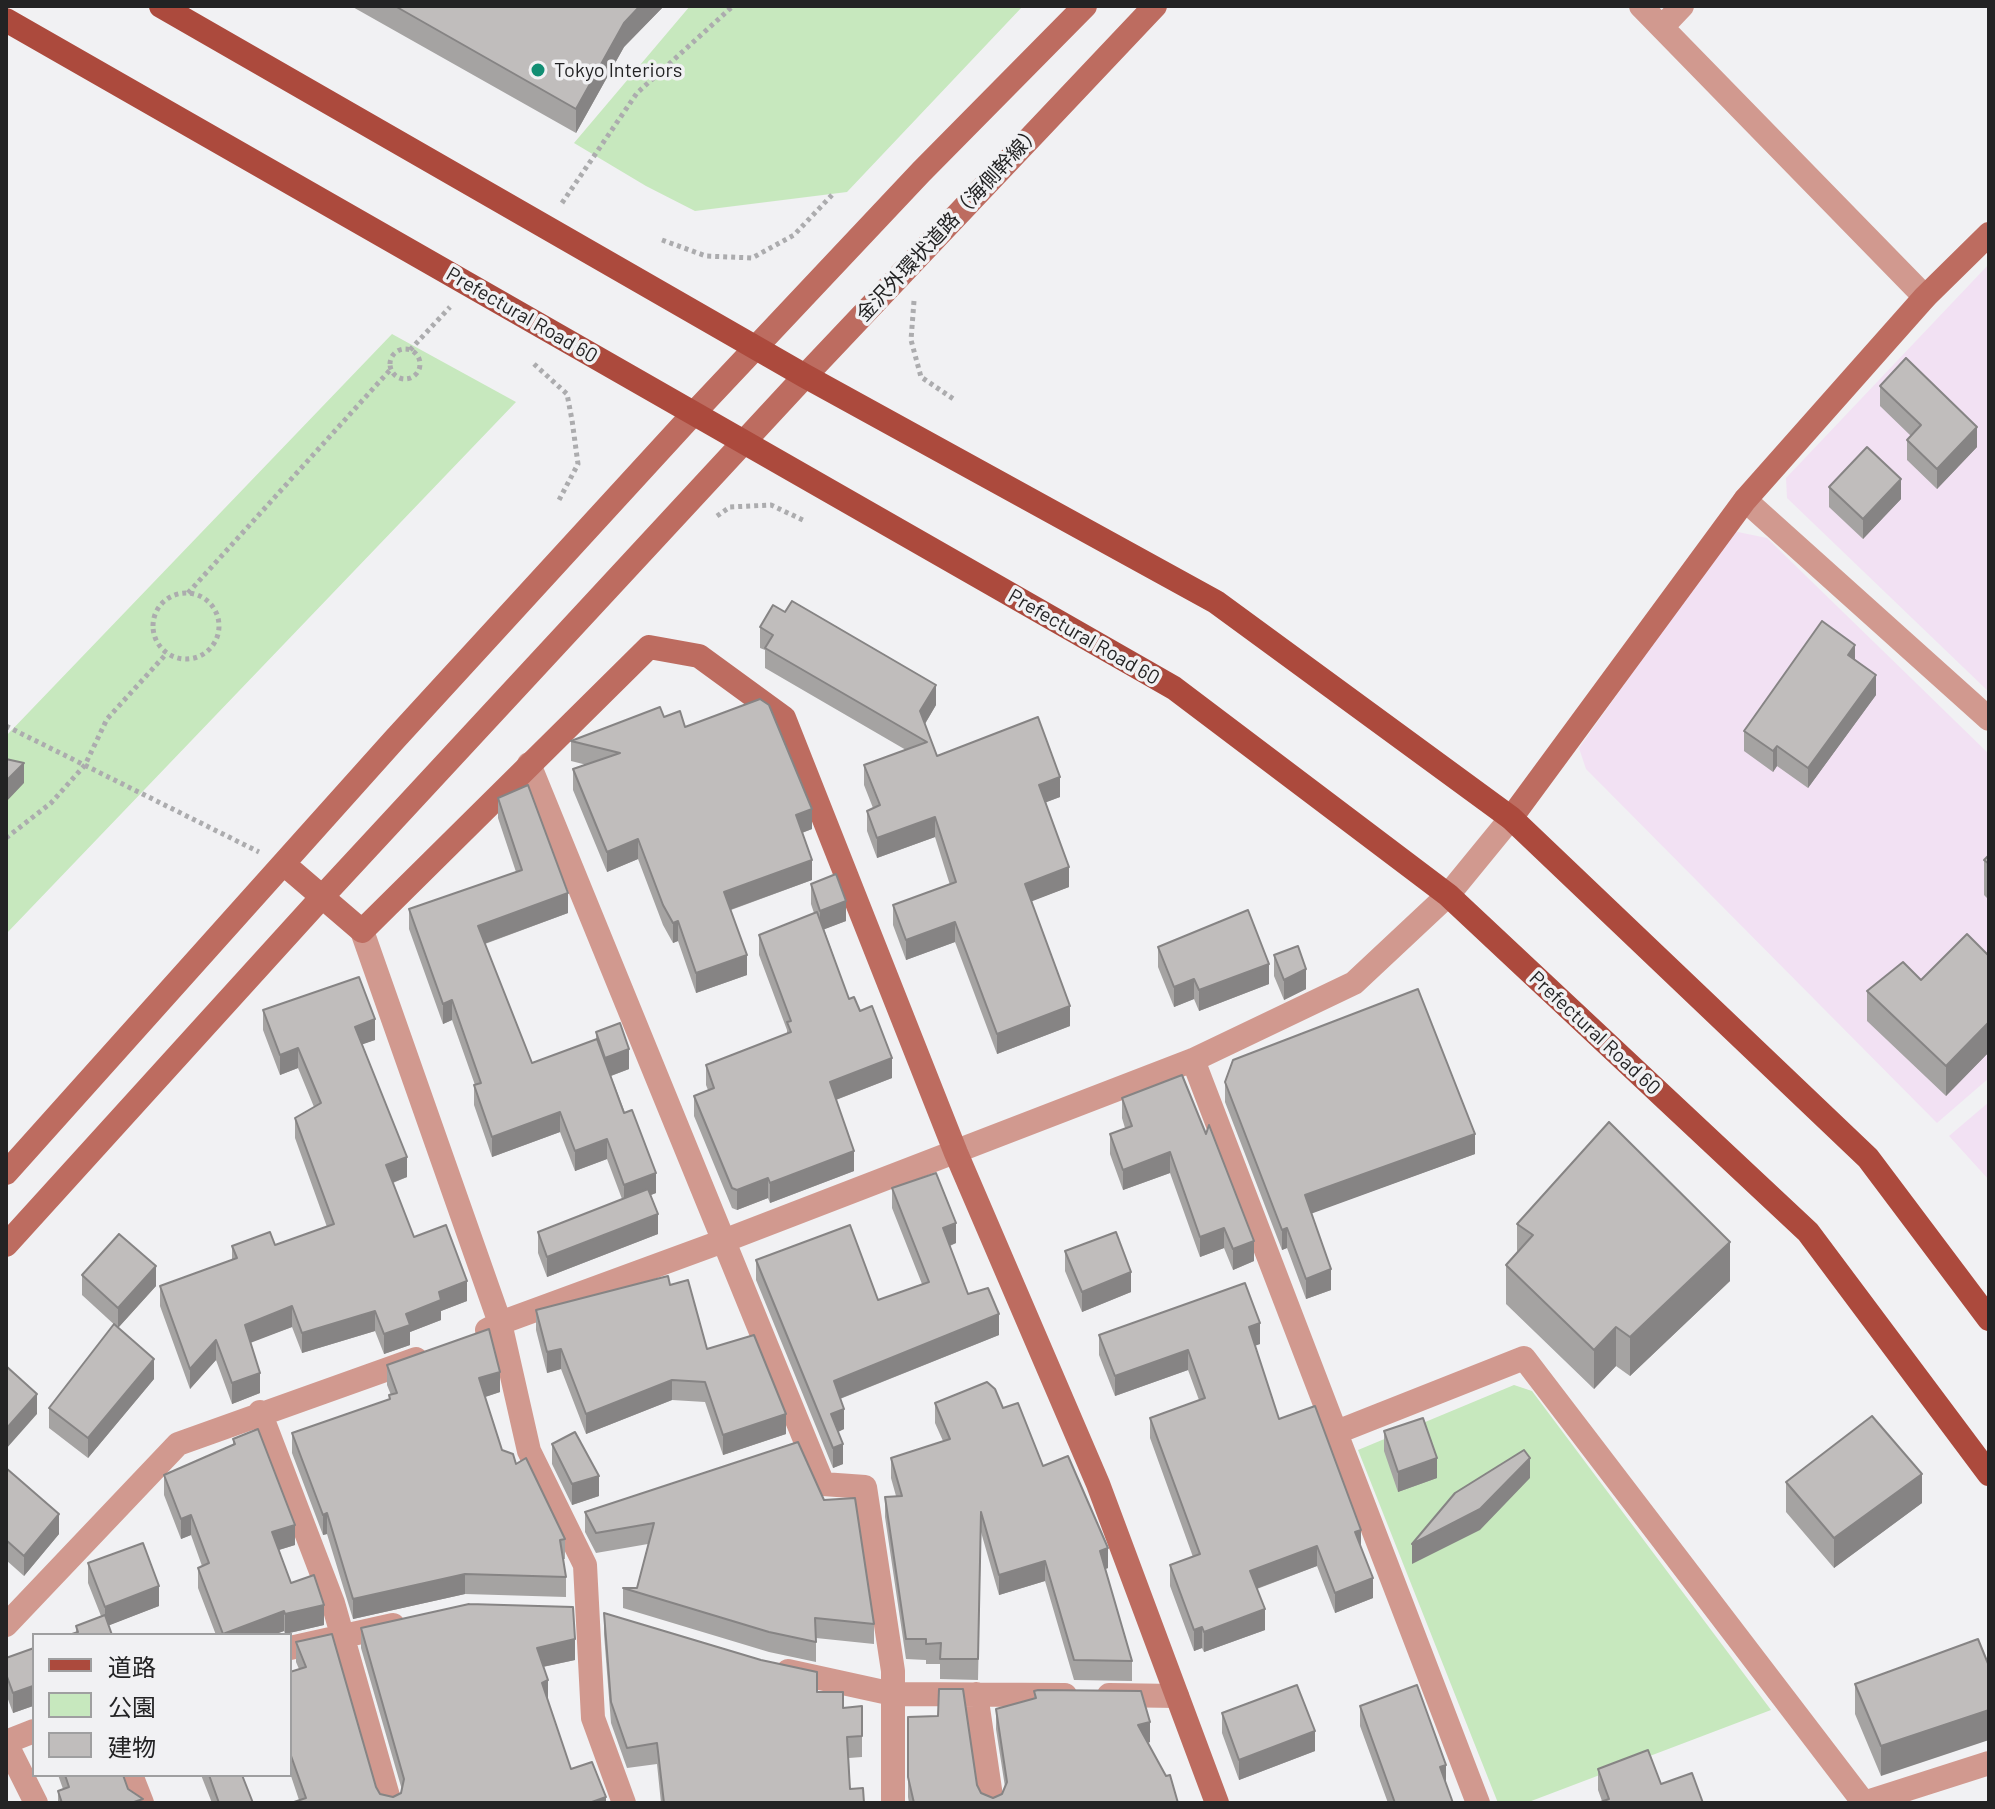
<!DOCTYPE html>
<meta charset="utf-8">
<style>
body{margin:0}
#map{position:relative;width:1995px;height:1809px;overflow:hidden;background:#f1f1f3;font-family:Barlow,"Noto Sans JP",sans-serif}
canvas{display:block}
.frame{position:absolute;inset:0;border:8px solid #232324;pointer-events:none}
.legend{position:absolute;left:32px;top:1633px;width:260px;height:144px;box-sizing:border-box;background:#f1f1f3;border:2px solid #9f9fa0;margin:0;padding:10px 14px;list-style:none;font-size:24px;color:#232324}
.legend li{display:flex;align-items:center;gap:16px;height:40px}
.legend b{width:40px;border:2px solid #9f9fa0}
</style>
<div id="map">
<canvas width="1995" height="1809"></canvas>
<div class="frame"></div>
<ul class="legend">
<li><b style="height:10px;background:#ac4a3d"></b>道路</li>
<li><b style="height:22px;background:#c7e8be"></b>公園</li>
<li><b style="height:22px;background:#c0bdbc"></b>建物</li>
</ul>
</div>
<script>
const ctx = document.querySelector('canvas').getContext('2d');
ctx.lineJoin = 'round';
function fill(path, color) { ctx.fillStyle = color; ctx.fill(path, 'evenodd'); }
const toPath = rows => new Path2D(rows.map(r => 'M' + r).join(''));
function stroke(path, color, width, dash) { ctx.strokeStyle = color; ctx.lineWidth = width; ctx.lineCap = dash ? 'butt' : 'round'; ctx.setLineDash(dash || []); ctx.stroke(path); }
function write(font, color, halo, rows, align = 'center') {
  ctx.font = font + ' Barlow,"Noto Sans JP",sans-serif'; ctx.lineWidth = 7; ctx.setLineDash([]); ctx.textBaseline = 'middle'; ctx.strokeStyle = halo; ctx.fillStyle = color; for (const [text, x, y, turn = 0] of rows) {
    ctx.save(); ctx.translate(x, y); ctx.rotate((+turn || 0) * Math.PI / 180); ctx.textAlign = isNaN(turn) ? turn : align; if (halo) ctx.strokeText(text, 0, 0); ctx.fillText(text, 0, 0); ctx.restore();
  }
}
const commercial = toPath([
 [1989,264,1989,692,1787,498,1786,478],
 [1733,531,1767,538,1989,754,1989,1078,1937,1123,1586,769,1579,748],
 [1989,1102,1989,1180,1949,1136]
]);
const green = toPath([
 [690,6,1023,6,847,192,695,211,646,186,574,143],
 [392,334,516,402,6,934,6,736],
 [1514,1385,1532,1391,1771,1710,1526,1803,1498,1803,1358,1450]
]);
const path = toPath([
 [562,203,637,93,733,6],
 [662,240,706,256,752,258,794,235,832,195],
 [914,301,911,340,921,377,955,400],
 '390 364a15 15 0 1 1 30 0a15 15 0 1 1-30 0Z',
 [410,350,450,307],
 [534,364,567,394,572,420,578,464,559,500],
 [717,516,730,507,771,505,805,521],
 [188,593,390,370],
 '153 626a33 33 0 1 1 66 0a33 33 0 1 1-66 0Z',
 [6,726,259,852],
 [6,838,51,803,85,765,107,719,167,653]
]);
const street = toPath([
 [1641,6,1925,297],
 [1663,26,1682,6],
 [1745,500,1989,719],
 [529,764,823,1484,865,1487,893,1671,893,1803],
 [362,931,500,1323,487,1330],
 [1193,1060,1478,1803],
 [260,1412,333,1603,390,1803],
 [1337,1432,1524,1358,1864,1803],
 [6,1625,178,1444,416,1359],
 [290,1648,393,1625],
 [788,1671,893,1694,1065,1695],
 [976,1694,992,1803],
 [1109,1695,1177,1696],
 [6,1742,34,1731],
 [6,1743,36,1803],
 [131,1775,142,1803],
 [624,1803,593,1718,585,1565,529,1451,500,1323,726,1240,1193,1060,1354,983,1448,895,1511,818],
 [1864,1803,1989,1763]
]);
const secondary = toPath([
 [1511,818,1745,500,1925,297,1989,234],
 [285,865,362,931,649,647,699,656,784,718,956,1153,1098,1484,1217,1803],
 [6,1173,395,739,694,413,921,172,1085,6],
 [6,1245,322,897,805,376,1155,6]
]);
const primary = toPath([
 [161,6,805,376,1216,602,1511,818,1868,1158,1989,1319],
 [6,20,1174,688,1448,895,1808,1232,1989,1474]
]);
const wall = toPath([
 [351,6,664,6,624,47,576,133],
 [1880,386,1977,447,1937,489,1907,460,1907,440,1911,436,1880,406],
 [1829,487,1901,499,1863,539,1829,507],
 [760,627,936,705,925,724,937,756,1060,797,1046,802,1069,887,1031,901,1070,1026,997,1054,955,942,906,960,893,925,893,905,950,885,935,837,877,858,867,831,867,811,873,808,864,785,864,765,906,750,765,668,765,650,760,648],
 [1855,660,1876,695,1808,788,1777,766,1773,772,1744,751,1744,731],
 [664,717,685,727,812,829,802,833,812,880,731,910,747,975,696,993,678,941,673,943,663,925,638,859,607,872,573,790,573,769,587,765,571,761,571,741],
 [498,798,568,913,485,944,532,1063,596,1040,596,1032,629,1069,611,1076,656,1193,651,1195,658,1234,547,1277,538,1253,538,1232,622,1199,607,1159,575,1171,560,1132,492,1157,474,1105,474,1085,475,1085,452,1020,443,1024,409,929,409,909,516,872,498,818],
 [1989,855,1989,900,1984,895,1984,860],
 [811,884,846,921,824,929,849,999,860,1011,892,1078,836,1100,854,1171,770,1203,768,1198,737,1210,732,1208,694,1116,694,1096,708,1090,706,1085,706,1065,787,1034,787,1030,759,955,759,935,814,913,811,904],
 [1158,947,1269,984,1199,1011,1194,999,1174,1007,1158,967],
 [1274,955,1306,989,1284,1000,1274,976],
 [1989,956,1989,1052,1946,1096,1867,1021,1867,991,1921,980],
 [263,1010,375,1040,362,1044,407,1177,393,1183,414,1237,467,1301,441,1311,441,1320,410,1332,410,1345,384,1354,375,1331,302,1353,292,1327,250,1342,260,1393,232,1404,216,1360,190,1389,160,1306,160,1286,232,1260,232,1246,275,1245,327,1227,295,1138,295,1118,314,1107,298,1068,280,1075,263,1030],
 [1182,1075,1254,1261,1233,1270,1224,1248,1200,1257,1170,1173,1123,1190,1110,1154,1110,1134,1125,1128,1122,1118,1122,1098],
 [1225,1082,1475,1154,1311,1213,1331,1290,1306,1299,1287,1248,1282,1250,1225,1102],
 [892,1188,956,1243,950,1246,968,1294,999,1335,840,1399,844,1429,838,1432,843,1464,833,1468,756,1280,756,1260,878,1300,922,1284,892,1208],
 [1517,1224,1730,1281,1630,1376,1616,1366,1594,1389,1506,1304,1506,1265,1517,1253],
 [1065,1251,1131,1292,1082,1312,1065,1271],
 [82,1275,156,1286,118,1328,82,1295],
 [670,1285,707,1349,786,1434,723,1455,705,1402,672,1400,586,1434,561,1369,547,1373,536,1330,536,1310],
 [1099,1335,1260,1344,1255,1345,1279,1419,1361,1547,1373,1598,1335,1613,1317,1566,1257,1589,1265,1630,1204,1652,1202,1648,1194,1651,1170,1586,1170,1565,1193,1557,1150,1438,1150,1418,1199,1400,1188,1370,1115,1396,1099,1355],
 [387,1365,500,1392,485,1397,502,1450,516,1464,565,1539,565,1559,563,1559,566,1577,566,1597,465,1594,353,1619,327,1534,323,1535,292,1453,292,1433,389,1399,389,1395,391,1395,387,1385],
 [154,1379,88,1458,49,1428,49,1408],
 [935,1403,1003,1408,1043,1466,1108,1568,1105,1569,1132,1661,1132,1681,1074,1680,1045,1581,999,1595,981,1532,978,1680,940,1679,940,1664,926,1664,926,1660,906,1659,885,1517,885,1497,896,1496,891,1478,891,1458,943,1441,935,1423],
 [1384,1431,1437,1478,1398,1492,1384,1451],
 [233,1439,295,1545,279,1550,291,1583,324,1625,285,1634,284,1631,273,1635,216,1635,198,1588,198,1568,202,1566,191,1535,181,1539,164,1495,164,1475,233,1445],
 [798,1442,874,1624,874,1644,816,1638,816,1662,769,1652,623,1608,623,1588,637,1588,648,1544,596,1553,585,1532,585,1512],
 [552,1444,599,1496,572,1505,552,1464],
 [6,1468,59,1534,24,1576,6,1560],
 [1786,1482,1922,1503,1834,1568,1786,1512],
 [88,1563,159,1606,109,1625,76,1633,76,1626,101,1616,88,1583],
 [604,1613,817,1692,843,1708,862,1706,862,1757,849,1758,850,1789,864,1803,661,1803,657,1764,627,1768,611,1723,604,1634],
 [361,1628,575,1660,543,1667,548,1700,571,1769,606,1803,299,1800,290,1773,290,1672,299,1669,296,1662,296,1642,380,1794,393,1797,401,1793,402,1790,361,1648],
 [1978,1639,1881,1776,1855,1714,1855,1684],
 [34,1648,34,1710,33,1706,13,1713,6,1694,6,1658],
 [1034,1691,1150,1742,1148,1743,1178,1803,909,1803,908,1797,908,1717,977,1785,981,1793,993,1798,1002,1794,1005,1787,996,1729,996,1709,1034,1699],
 [1360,1706,1446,1785,1453,1803,1388,1803,1360,1726],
 [1222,1713,1315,1751,1239,1780,1222,1733],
 [1598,1769,1661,1784,1602,1801,1598,1790],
 [58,1775,123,1775,128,1789,143,1803,58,1803,58,1791,63,1789],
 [201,1775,242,1775,253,1803,212,1803]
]);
const shadedWall = toPath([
 [640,6,664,6,624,47,576,133,576,109,624,23],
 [1977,427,1977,447,1937,489,1937,469],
 [1901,479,1901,499,1863,539,1863,519],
 [1855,645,1855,666,1848,655],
 [1876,675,1876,695,1808,788,1808,768],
 [936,685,936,705,920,732,920,711],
 [1777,746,1777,766,1773,772,1773,751],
 [24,763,24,783,6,802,6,781],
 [1060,777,1060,797,1039,805,1039,785],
 [812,809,812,829,796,835,796,815],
 [935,817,935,837,877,858,877,838],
 [638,839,638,859,607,872,607,852],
 [812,860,812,880,724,912,724,892],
 [1069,867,1069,887,1025,904,1025,884],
 [568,893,568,913,478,946,478,926],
 [846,901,846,921,820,931,820,911],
 [678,921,678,941,673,943,673,923],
 [955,922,955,942,906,960,906,940],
 [747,955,747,975,696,993,696,973],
 [1269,964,1269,984,1199,1011,1199,990],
 [1306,969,1306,989,1284,1000,1284,980],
 [1194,979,1194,999,1174,1007,1174,987],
 [452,1000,452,1020,443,1024,443,1004],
 [1070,1006,1070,1026,997,1054,997,1034],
 [375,1019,375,1040,355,1047,355,1027],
 [1989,1022,1989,1052,1946,1096,1946,1066],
 [298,1048,298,1068,280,1075,280,1055],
 [629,1049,629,1069,605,1078,605,1058],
 [892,1058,892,1078,830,1102,830,1082],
 [560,1112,560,1132,492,1157,492,1137],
 [1475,1134,1475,1154,1305,1216,1305,1195],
 [607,1139,607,1159,575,1171,575,1151],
 [854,1151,854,1171,770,1203,770,1183],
 [1170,1152,1170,1173,1123,1190,1123,1170],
 [407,1157,407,1177,386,1185,386,1165],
 [656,1173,656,1193,624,1205,624,1185],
 [768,1178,768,1198,737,1210,737,1190],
 [658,1214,658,1234,547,1277,547,1257],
 [956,1223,956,1243,943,1248,943,1228],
 [1224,1228,1224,1248,1200,1257,1200,1237],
 [1287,1228,1287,1248,1282,1250,1282,1230],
 [1254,1241,1254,1261,1233,1270,1233,1249],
 [1730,1242,1730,1281,1630,1376,1630,1337],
 [156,1266,156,1286,118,1328,118,1308],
 [1331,1269,1331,1290,1306,1299,1306,1279],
 [1131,1272,1131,1292,1082,1312,1082,1292],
 [467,1281,467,1301,441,1311,441,1320,410,1332,410,1345,384,1354,384,1334,406,1314,439,1292],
 [292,1306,292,1327,245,1345,245,1325],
 [375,1311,375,1331,302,1353,302,1333],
 [999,1314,999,1335,834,1401,834,1381],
 [1260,1323,1260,1344,1249,1348,1249,1327],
 [1616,1327,1616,1366,1594,1389,1594,1350],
 [216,1340,216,1360,190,1389,190,1369],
 [561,1349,561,1369,547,1373,547,1352],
 [1188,1350,1188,1370,1115,1396,1115,1376],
 [154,1359,154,1379,88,1458,88,1438],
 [500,1372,500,1392,479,1399,479,1378],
 [260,1373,260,1393,232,1404,232,1383],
 [672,1380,672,1400,586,1434,586,1414],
 [37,1394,37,1414,6,1449,6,1429],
 [844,1409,844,1429,831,1435,831,1414],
 [786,1414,786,1434,723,1455,723,1435],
 [843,1444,843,1464,833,1468,833,1448],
 [1437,1458,1437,1478,1398,1492,1398,1472],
 [1530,1458,1530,1478,1480,1530,1412,1564,1412,1544],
 [1922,1474,1922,1503,1834,1568,1834,1538],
 [599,1476,599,1496,572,1505,572,1484],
 [327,1513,327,1534,323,1535,323,1515],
 [59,1514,59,1534,24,1576,24,1556],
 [191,1515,191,1535,181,1539,181,1519],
 [295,1525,295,1545,272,1552,272,1532],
 [1361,1530,1361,1550,1355,1532],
 [1317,1546,1317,1566,1250,1591,1250,1571],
 [1108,1548,1108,1568,1100,1571,1100,1551],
 [1045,1561,1045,1581,999,1595,999,1575],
 [465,1574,465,1594,353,1619,353,1599],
 [1373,1578,1373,1598,1335,1613,1335,1593],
 [159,1586,159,1606,105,1627,105,1607],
 [324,1605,324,1625,285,1634,285,1614],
 [1265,1609,1265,1630,1204,1652,1204,1632],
 [284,1611,284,1631,273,1635,223,1635,223,1634],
 [1202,1627,1202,1648,1194,1651,1194,1630],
 [575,1639,575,1660,537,1668,537,1648],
 [548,1680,548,1701,542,1683],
 [33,1686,33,1706,13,1713,13,1693],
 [1989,1710,1989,1740,1881,1776,1881,1746],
 [1150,1722,1150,1742,1138,1745,1138,1725],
 [1315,1731,1315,1751,1239,1780,1239,1760],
 [1446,1765,1446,1785,1440,1767],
 [606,1797,606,1803,589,1803]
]);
const building = toPath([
 [395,6,640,6,624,23,576,109,395,6],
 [1906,358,1977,427,1937,469,1907,440,1921,425,1880,386,1906,358],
 [1867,447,1901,479,1863,519,1829,487,1867,447],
 [792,601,936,685,920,711,937,756,1038,717,1060,777,1039,785,1069,867,1025,884,1070,1006,997,1034,955,922,906,940,893,905,956,882,935,817,877,838,867,811,880,805,864,765,927,742,765,648,773,635,760,627,773,605,785,612,792,601],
 [1822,621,1855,645,1848,655,1876,675,1808,768,1777,746,1773,751,1744,731,1822,621],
 [760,699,769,705,812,809,796,815,812,860,724,892,747,955,696,973,678,921,673,923,663,905,638,839,607,852,573,769,620,753,571,741,660,707,664,717,680,711,685,727,760,699],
 [6,759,24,763,6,781,6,759],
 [528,785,568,893,478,926,532,1063,597,1039,624,1113,632,1110,656,1173,624,1185,607,1139,575,1151,560,1112,492,1137,474,1085,481,1083,452,1000,443,1004,409,909,522,870,498,798,528,785],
 [1989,855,1989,864,1984,860,1989,855],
 [836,874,846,901,820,911,811,884,836,874],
 [1248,910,1269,964,1199,990,1194,979,1174,987,1158,947,1248,910],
 [817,912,849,999,854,997,860,1011,872,1006,892,1058,830,1082,854,1151,770,1183,768,1178,737,1190,732,1188,694,1096,714,1088,706,1065,791,1032,787,1022,791,1021,759,935,817,912],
 [1967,934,1989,956,1989,1022,1946,1066,1867,991,1903,962,1921,980,1967,934],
 [1298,946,1306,969,1284,980,1274,955,1298,946],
 [359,977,375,1019,355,1027,407,1157,386,1165,414,1237,446,1225,467,1281,439,1292,441,1300,406,1314,410,1325,384,1334,375,1311,302,1333,292,1306,245,1325,260,1373,232,1383,216,1340,190,1369,160,1286,237,1258,232,1246,270,1232,275,1245,334,1224,295,1118,321,1103,298,1048,280,1055,263,1010,359,977],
 [1418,989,1475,1134,1305,1195,1331,1269,1306,1279,1287,1228,1282,1230,1225,1082,1233,1060,1418,989],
 [620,1023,629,1049,605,1058,596,1032,620,1023],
 [1182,1075,1206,1134,1209,1125,1254,1241,1233,1249,1224,1228,1200,1237,1170,1152,1123,1170,1110,1134,1132,1126,1122,1098,1182,1075],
 [1609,1122,1730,1242,1630,1337,1616,1327,1594,1350,1506,1265,1533,1235,1517,1224,1609,1122],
 [936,1173,956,1223,943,1228,968,1294,988,1288,999,1314,834,1381,844,1409,831,1414,843,1444,833,1448,756,1260,850,1225,878,1300,929,1282,892,1188,936,1173],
 [648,1189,658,1214,547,1257,538,1232,648,1189],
 [1116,1232,1131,1272,1082,1292,1065,1251,1116,1232],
 [119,1234,156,1266,118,1308,82,1275,119,1234],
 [668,1276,670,1285,688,1280,707,1349,754,1335,786,1414,723,1435,705,1382,672,1380,586,1414,561,1349,547,1352,536,1310,668,1276],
 [1245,1283,1260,1323,1249,1327,1279,1419,1315,1406,1361,1530,1355,1532,1373,1578,1335,1593,1317,1546,1250,1571,1265,1609,1204,1632,1202,1627,1194,1630,1170,1565,1200,1554,1150,1418,1205,1398,1188,1350,1115,1376,1099,1335,1245,1283],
 [114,1324,154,1359,88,1438,49,1408,114,1324],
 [489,1329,500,1372,479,1378,502,1450,513,1454,516,1464,526,1458,565,1539,560,1540,566,1577,465,1574,353,1599,327,1513,323,1515,292,1433,390,1399,389,1395,397,1393,387,1365,489,1329],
 [6,1366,37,1394,6,1429,6,1366],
 [987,1382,995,1389,1003,1408,1018,1403,1043,1466,1068,1456,1108,1548,1100,1551,1132,1661,1074,1660,1045,1561,999,1575,981,1512,978,1659,940,1659,941,1643,926,1644,926,1639,906,1639,885,1497,902,1496,891,1458,950,1439,935,1403,987,1382],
 [1872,1416,1922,1474,1834,1538,1786,1482,1872,1416],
 [1423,1418,1437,1458,1398,1472,1384,1431,1423,1418],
 [258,1429,295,1525,272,1532,291,1583,314,1575,324,1605,285,1614,284,1611,223,1634,198,1568,209,1563,191,1515,181,1519,164,1475,235,1444,233,1439,258,1429],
 [575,1432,599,1476,572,1484,552,1444,575,1432],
 [798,1442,824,1500,855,1498,874,1624,815,1618,816,1642,769,1632,623,1588,637,1588,654,1523,596,1533,585,1512,798,1442],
 [1524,1450,1530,1458,1480,1509,1412,1544,1455,1493,1524,1450],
 [6,1468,59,1514,24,1556,6,1540,6,1468],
 [143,1543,159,1586,105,1607,88,1563,143,1543],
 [469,1604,573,1607,575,1639,537,1648,548,1680,542,1683,571,1769,592,1762,606,1797,589,1803,291,1803,306,1798,290,1753,290,1672,306,1667,296,1642,332,1634,376,1787,380,1794,393,1797,401,1793,404,1779,361,1628,469,1604],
 [604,1613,761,1660,817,1672,817,1692,843,1692,843,1708,862,1706,862,1736,847,1737,850,1789,863,1788,864,1803,664,1803,657,1743,627,1748,611,1702,604,1613],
 [105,1615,112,1635,69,1635,78,1632,76,1626,105,1615],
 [1978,1639,1989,1666,1989,1710,1881,1746,1855,1684,1978,1639],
 [34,1648,34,1690,33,1686,13,1693,6,1674,6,1658,34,1648],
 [1297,1685,1315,1731,1239,1760,1222,1713,1297,1685],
 [1417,1685,1446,1765,1440,1767,1453,1803,1395,1803,1360,1706,1417,1685],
 [939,1689,963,1689,977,1785,981,1793,993,1798,1002,1794,1007,1782,996,1709,1036,1698,1034,1691,1038,1690,1141,1691,1150,1722,1138,1725,1166,1776,1170,1775,1178,1803,914,1803,908,1777,908,1717,938,1716,939,1689],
 [1648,1750,1661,1784,1692,1773,1703,1803,1598,1803,1609,1799,1598,1769,1648,1750],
 [65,1775,123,1775,128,1789,143,1799,131,1803,62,1803,58,1791,69,1787,65,1775],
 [209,1775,242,1775,253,1803,219,1803,209,1775]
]);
const markers = [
 [538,70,8,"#118e73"]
];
const poiNames = [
 ["Tokyo Interiors",554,70]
];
const streetNames = [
 ["金沢外環状道路（海側幹線）",949,223,-47],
 ["Prefectural Road 60",522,315,30],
 ["Prefectural Road 60",1084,637,30],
 ["Prefectural Road 60",1595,1033,43]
];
fill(commercial, '#f2e1f3');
fill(green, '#c7e8be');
stroke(path, '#acacae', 5, [4, 4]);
stroke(street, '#d1998f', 24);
stroke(secondary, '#bd6c60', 24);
stroke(primary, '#ac4a3d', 24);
fill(wall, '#a5a3a2');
fill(shadedWall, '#868484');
fill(building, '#c0bdbc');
stroke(building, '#868484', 2);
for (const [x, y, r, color] of markers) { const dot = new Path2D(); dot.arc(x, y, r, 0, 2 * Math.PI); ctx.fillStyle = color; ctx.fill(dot); stroke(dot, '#f1f1f3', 3); }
write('20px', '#232324', '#f1f1f3', poiNames, 'left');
write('20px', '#232324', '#f1f1f3', streetNames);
</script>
